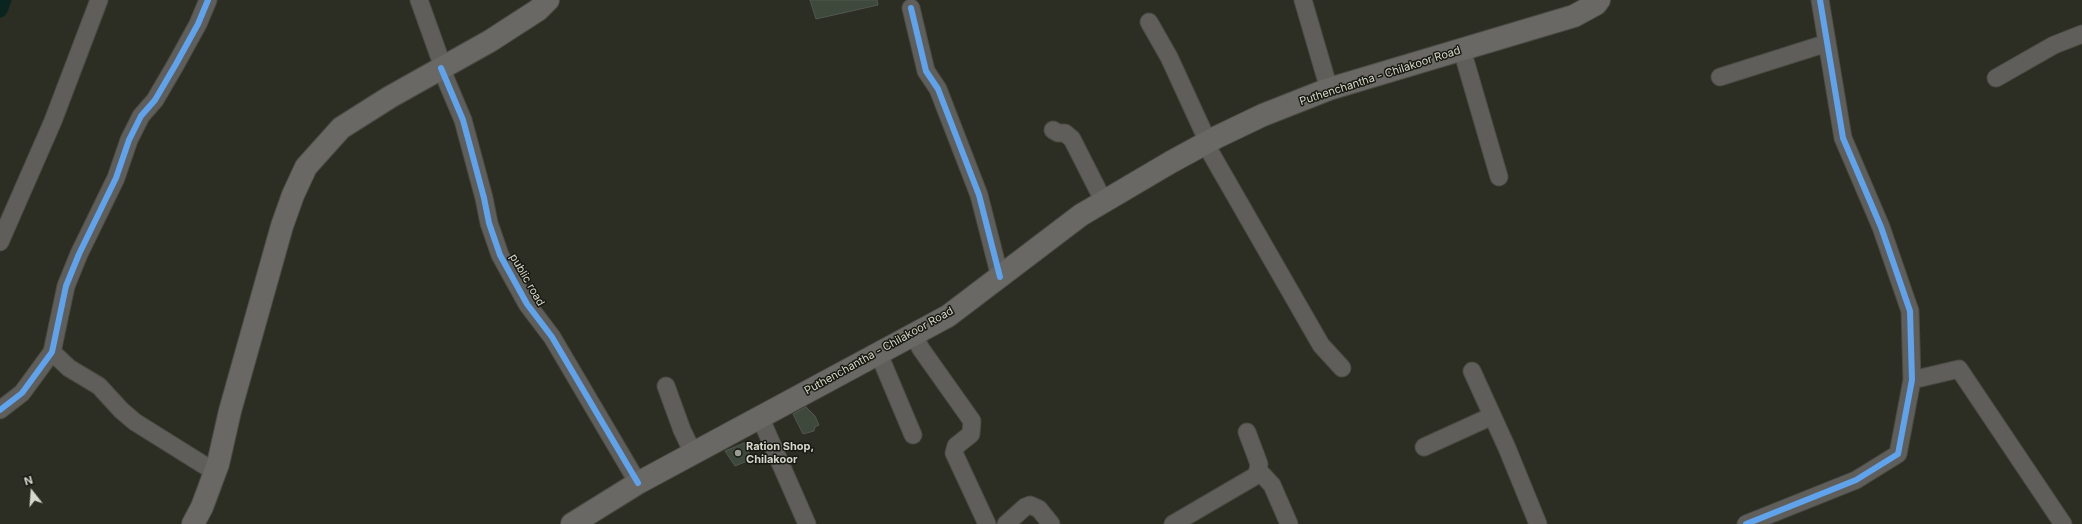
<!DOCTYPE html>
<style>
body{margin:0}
#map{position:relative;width:2082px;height:524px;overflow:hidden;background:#2c2e24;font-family:Inter,sans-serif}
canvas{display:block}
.north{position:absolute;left:12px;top:472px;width:40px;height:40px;-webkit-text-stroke:3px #181911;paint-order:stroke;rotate:343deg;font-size:11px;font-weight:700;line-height:16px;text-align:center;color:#d6d8cc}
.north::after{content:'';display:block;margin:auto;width:14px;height:18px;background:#d6d8cc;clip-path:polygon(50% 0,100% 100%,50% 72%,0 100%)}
</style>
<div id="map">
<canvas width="2082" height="524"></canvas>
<div class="north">N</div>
</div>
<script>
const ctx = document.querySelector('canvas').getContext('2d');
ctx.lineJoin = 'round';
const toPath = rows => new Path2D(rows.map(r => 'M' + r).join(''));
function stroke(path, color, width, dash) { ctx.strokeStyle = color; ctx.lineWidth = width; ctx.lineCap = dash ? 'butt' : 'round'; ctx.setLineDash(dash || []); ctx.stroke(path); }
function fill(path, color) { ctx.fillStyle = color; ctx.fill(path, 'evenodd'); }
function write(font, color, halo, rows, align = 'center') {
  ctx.font = font + ' Inter,sans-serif'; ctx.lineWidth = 3; ctx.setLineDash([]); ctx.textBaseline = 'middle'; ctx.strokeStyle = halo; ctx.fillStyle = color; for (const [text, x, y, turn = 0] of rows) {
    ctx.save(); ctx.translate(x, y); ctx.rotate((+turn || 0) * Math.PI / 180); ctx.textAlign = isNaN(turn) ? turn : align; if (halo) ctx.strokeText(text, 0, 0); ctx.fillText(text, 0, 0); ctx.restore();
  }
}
const canal = toPath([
 [0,10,4,0]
]);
const building = toPath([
 [810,0,877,0,878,5,816,19,810,0],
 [806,407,815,416,819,425,815,427,814,431,803,434,793,414,806,407],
 [744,443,752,459,735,466,725,451,744,443]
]);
const street = toPath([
 [419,0,443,67],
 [1303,0,1329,89],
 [911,8,926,71,938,89,979,195,1000,277],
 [1149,22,1169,57,1208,142],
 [1462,50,1499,177],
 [441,68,463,120,484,198,489,223,500,255,527,304,552,337,638,483],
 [1720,77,1821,45],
 [1996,78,2054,45,2082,34],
 [1053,130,1058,133,1065,133,1072,139,1104,202],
 [1205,143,1321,345,1342,368],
 [0,242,53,121,99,0],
 [913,334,921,349,972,421,971,434,956,446,954,453,987,524],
 [52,352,69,368,99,386,121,410,135,422,215,472],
 [878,352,913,435],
 [1472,371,1507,448,1538,524],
 [1912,380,1959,369,2063,524],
 [666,386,682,430,693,453],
 [0,410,22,393,52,352,66,286,79,254,116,178,129,140,141,116,155,100,176,64,198,24,208,0],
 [760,417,807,524],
 [1424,447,1492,416],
 [1259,471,1272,485,1289,524],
 [1006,524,1025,507,1030,505,1039,509,1051,524],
 [1173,524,1257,475,1259,464,1247,432],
 [1746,524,1856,480,1898,454,1912,380,1910,311,1881,227,1843,138,1820,0]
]);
const secondary = toPath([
 [193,524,202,507,218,464,230,411,282,226,293,195,306,167,341,128,390,97,490,41,538,10,548,0],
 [572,524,638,483,948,316,1081,215,1171,162,1217,137,1263,115,1329,89,1574,16,1596,4,1599,0]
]);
const cycleway = toPath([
 [911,8,926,71,938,89,979,195,1000,277],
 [441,68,463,120,484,198,489,223,500,255,527,304,552,337,638,483],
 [0,410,22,393,52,352,66,286,79,254,116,178,129,140,141,116,155,100,176,64,198,24,208,0],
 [1746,524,1856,480,1898,454,1912,380,1910,311,1881,227,1843,138,1820,0]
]);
const markers = [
 [738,453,4,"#9a9c91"]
];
const streetNames = [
 ["Puthenchantha - Chilakoor Road",1380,76,-18],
 ["public road",527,280,60],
 ["Puthenchantha - Chilakoor Road",879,351,-29]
];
const poiNames = [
 ["Ration Shop,",746,447],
 ["Chilakoor",746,460]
];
stroke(canal, '#0a241f', 15);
fill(building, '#3e483b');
stroke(building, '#52574f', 1);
stroke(street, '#4a4c43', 19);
stroke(secondary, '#4a4c43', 24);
stroke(street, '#5f5e5a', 17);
stroke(secondary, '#696864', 22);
stroke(cycleway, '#60a3ed', 6);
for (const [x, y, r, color] of markers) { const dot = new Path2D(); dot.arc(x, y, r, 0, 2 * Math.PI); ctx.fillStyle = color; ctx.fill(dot); stroke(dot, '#181911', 1.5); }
write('11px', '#d6d8cc', '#181911', streetNames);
write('bold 11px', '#d6d8cc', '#181911', poiNames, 'left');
</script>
